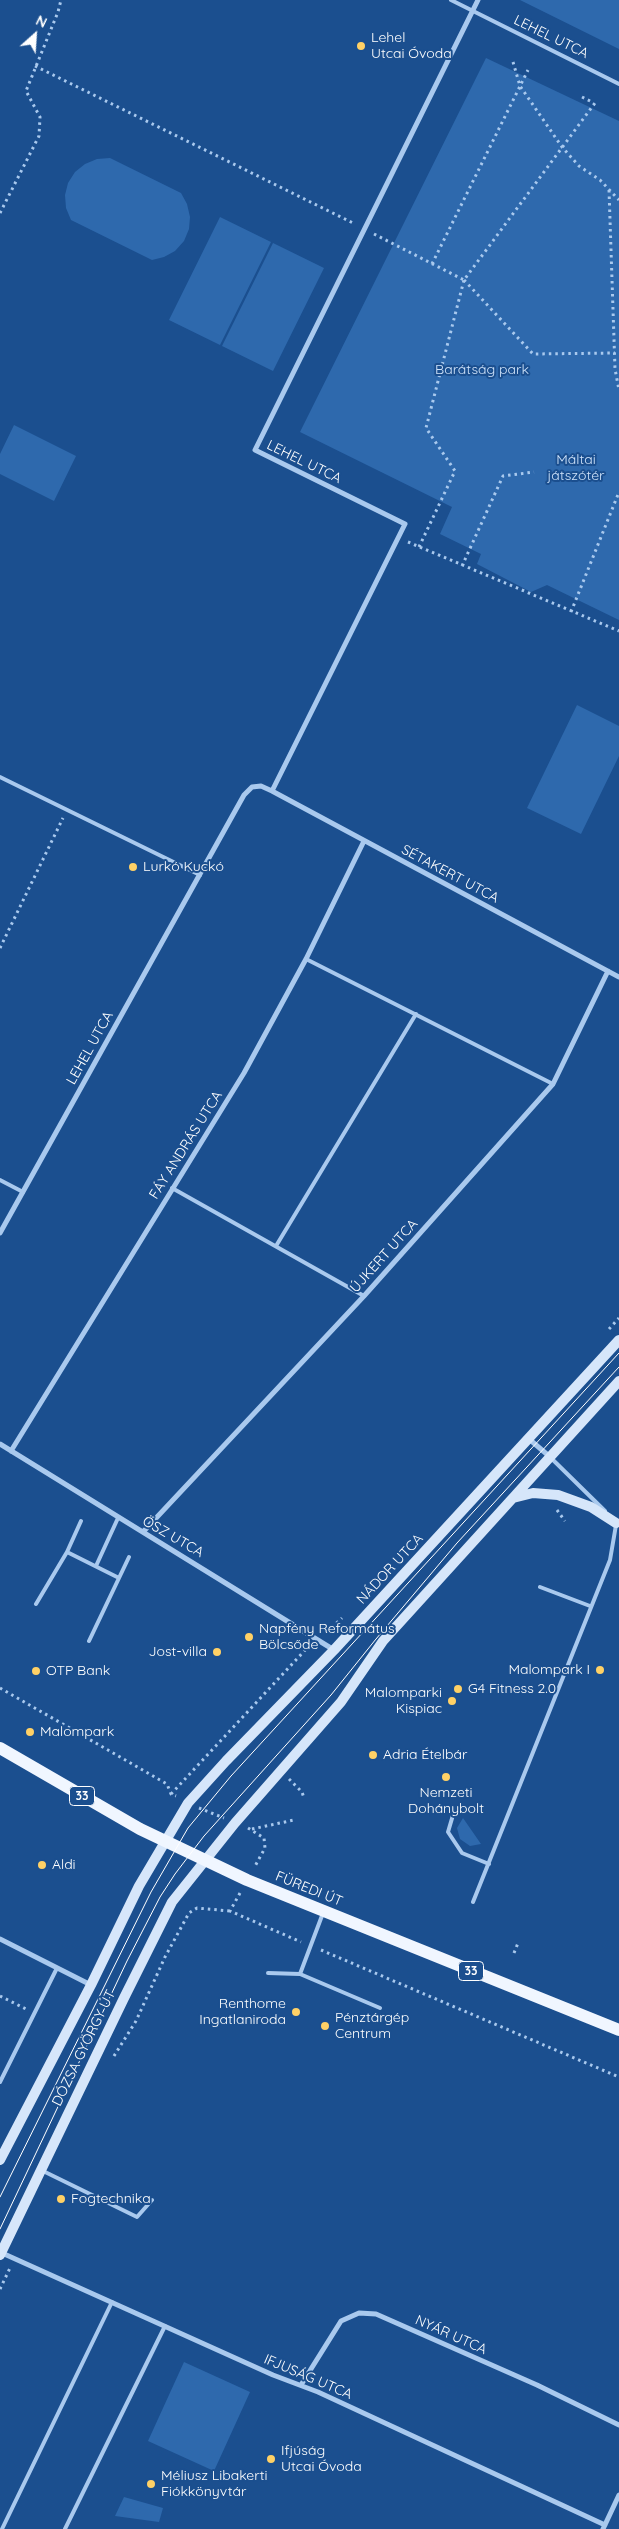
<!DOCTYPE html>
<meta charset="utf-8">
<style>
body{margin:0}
#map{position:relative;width:619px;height:2529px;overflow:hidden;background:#1b4f8f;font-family:Quicksand,sans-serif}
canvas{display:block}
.north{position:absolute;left:10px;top:10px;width:50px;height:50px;-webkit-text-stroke:4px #1b4f8f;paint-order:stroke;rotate:26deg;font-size:14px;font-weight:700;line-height:20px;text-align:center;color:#fff}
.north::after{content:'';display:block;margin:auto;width:18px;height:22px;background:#fff;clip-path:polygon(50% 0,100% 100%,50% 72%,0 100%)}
</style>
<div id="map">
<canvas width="619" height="2529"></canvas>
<div class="north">N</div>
</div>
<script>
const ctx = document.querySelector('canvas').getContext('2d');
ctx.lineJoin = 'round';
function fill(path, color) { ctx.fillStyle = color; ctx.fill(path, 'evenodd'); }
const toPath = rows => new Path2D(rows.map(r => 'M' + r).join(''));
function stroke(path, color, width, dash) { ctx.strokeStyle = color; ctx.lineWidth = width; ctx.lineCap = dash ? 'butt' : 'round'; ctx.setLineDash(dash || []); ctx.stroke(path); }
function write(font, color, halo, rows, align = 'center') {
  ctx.font = font + ' Quicksand,sans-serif'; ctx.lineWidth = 4; ctx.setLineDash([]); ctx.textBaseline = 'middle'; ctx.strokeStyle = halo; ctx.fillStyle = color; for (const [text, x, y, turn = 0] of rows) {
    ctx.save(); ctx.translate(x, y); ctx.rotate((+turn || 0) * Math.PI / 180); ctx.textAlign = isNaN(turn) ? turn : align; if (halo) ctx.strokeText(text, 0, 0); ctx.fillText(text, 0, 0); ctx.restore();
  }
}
const green = toPath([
 [520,0,619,0,619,49],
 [486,58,619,121,619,620,547,585,531,592,477,564,481,554,440,534,452,507,300,432],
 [110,158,181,193,187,204,190,217,189,229,184,241,175,251,164,257,152,260,71,220,66,208,65,195,68,183,75,172,85,164,97,159],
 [220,217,271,242,220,345,169,320],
 [273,243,324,268,273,371,222,346],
 [14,425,76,456,54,501,0,474,0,454],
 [577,705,619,726,619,756,581,834,527,808],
 [463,1818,481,1844,470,1846,460,1839,457,1828],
 [184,2362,250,2392,214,2471,148,2441],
 [124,2497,163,2508,159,2522,115,2516]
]);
const path = toPath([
 [513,62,520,86,562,147,579,166,600,180,619,200],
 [35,66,355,224],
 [582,97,592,102],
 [609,190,615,369,619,390],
 [0,213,39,136,40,117,26,91,58,12,61,0],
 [374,234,464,280,595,103],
 [432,264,528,70],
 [464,280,533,354,615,353],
 [408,542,619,631],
 [419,547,455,471,426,428,464,280],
 [462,566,503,476,534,472],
 [571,612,619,492],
 [0,948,63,818],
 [609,1329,619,1318],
 [557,1510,565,1521],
 [327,1632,342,1618],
 [0,1688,167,1784,171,1794,176,1796],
 [289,1779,302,1792,304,1798],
 [171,1794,308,1647],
 [199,1808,224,1818],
 [248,1828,264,1838,265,1848,254,1868],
 [252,1829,294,1820],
 [240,1893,230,1911,301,1942],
 [321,1950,619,2077],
 [514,1953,518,1943],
 [0,1996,26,2009],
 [114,2056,136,2021,165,1957,189,1913,197,1908,230,1911],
 [0,2289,10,2268]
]);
const lane = toPath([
 [451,0,619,84],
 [0,777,200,875],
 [306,959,553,1084],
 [0,1180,23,1192],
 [172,1188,364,1296],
 [276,1246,416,1014],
 [551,1458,605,1511],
 [67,1552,81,1521],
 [96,1566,118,1518],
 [119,1578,129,1557],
 [540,1587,590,1606],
 [36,1604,67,1552,119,1578,89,1641],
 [453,1815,448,1832,462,1853,489,1864],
 [473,1902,610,1560,616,1525],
 [268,1973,300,1974,380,2008],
 [300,1974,323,1913],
 [0,2082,57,1968],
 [43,2171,137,2217,152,2200],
 [2,2529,112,2302],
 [65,2529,165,2326]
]);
const street = toPath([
 [272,791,619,977],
 [0,1233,244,795,252,787,261,786,272,791,405,524,255,450,478,0],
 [529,1439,549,1456],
 [0,1444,334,1650],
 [11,1451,244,1073,306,959,364,841],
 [143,1532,364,1296,553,1084,608,971],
 [0,1939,91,1985],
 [2,2253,273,2375,318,2392,605,2525],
 [301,2385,341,2321,359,2313,376,2314,537,2385,619,2425],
 [603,2529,619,2495]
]);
const secondary = toPath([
 [513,1498,533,1493,558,1495,591,1507,616,1523],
 [0,2160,91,1985,139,1886,188,1803,226,1761,334,1650,619,1340],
 [0,2255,124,1998,172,1902,235,1823,341,1702,383,1641,619,1381]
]);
const primary = toPath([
 [0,1748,140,1829,247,1880,619,2030]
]);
const tram = toPath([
 [0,2197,151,1892,188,1828,231,1776,619,1353],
 [0,2229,127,1961,160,1897,175,1874,204,1836,331,1695,376,1639,457,1543,619,1367]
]);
const markers = [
 [361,46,5,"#ffd166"],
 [133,867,5,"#ffd166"],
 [249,1637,5,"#ffd166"],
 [217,1652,5,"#ffd166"],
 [600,1670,5,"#ffd166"],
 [36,1671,5,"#ffd166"],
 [458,1689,5,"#ffd166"],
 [452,1701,5,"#ffd166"],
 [30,1732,5,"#ffd166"],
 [373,1755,5,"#ffd166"],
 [446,1777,5,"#ffd166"],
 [42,1865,5,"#ffd166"],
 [296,2012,5,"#ffd166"],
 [325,2026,5,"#ffd166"],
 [61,2199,5,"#ffd166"],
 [271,2459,5,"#ffd166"],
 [151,2484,5,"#ffd166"]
];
const shields = [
 [82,1796,25],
 [471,1971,25]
];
const shieldNames = [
 ["33",82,1796],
 ["33",471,1971]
];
const streetNames = [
 ["LEHEL UTCA",551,37,26],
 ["LEHEL UTCA",304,462,26],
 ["SÉTAKERT UTCA",450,874,28],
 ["LEHEL UTCA",90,1048,-61],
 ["FÁY ANDRÁS UTCA",186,1145,-58],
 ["ÚJKERT UTCA",384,1256,-48],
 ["ÖSZ UTCA",173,1537,30],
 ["NÁDOR UTCA",390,1569,-47],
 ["FÜREDI ÚT",309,1889,22],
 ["DÓZSA GYÖRGY ÚT",84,2048,-64],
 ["NYÁR UTCA",451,2335,24],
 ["IFJUSÁG UTCA",308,2377,23]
];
const poiNames = [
 ["Lehel",371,38],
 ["Utcai Óvoda",371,54],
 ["Lurkó Kuckó",143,867],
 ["Napfény Református",259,1629],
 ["Bölcsőde",259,1645],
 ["Jost-villa",207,1652,"right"],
 ["Malompark I",590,1670,"right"],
 ["OTP Bank",46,1671],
 ["G4 Fitness 2.0",468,1689],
 ["Malomparki",442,1693,"right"],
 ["Kispiac",442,1709,"right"],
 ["Malompark",40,1732],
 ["Adria Ételbár",383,1755],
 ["Nemzeti",446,1793,"center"],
 ["Dohánybolt",446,1809,"center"],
 ["Aldi",52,1865],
 ["Renthome",286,2004,"right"],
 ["Ingatlaniroda",286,2020,"right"],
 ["Pénztárgép",335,2018],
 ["Centrum",335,2034],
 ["Fogtechnika",71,2199],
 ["Ifjúság",281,2451],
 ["Utcai Óvoda",281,2467],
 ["Méliusz Libakerti",161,2476],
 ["Fiókkönyvtár",161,2492]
];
const parkNames = [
 ["Barátság park",482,370],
 ["Máltai",576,460],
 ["játszótér",576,476]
];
fill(green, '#2e69ad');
stroke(path, '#a9c9ee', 3, [2.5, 4]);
stroke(lane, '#a9c9ee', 4);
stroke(street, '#a9c9ee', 5);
stroke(secondary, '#d6e6fa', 10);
stroke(primary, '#f0f6ff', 12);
stroke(tram, '#fff', 1);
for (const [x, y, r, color] of markers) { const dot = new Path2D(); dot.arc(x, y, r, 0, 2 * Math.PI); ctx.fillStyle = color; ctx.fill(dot); stroke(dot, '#1b4f8f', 2); }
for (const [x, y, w] of shields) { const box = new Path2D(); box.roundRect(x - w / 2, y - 9.5, w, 19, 4); ctx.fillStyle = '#1b4f8f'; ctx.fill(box); stroke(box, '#fff', 1); }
write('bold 12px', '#fff', null, shieldNames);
write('14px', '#fff', '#1b4f8f', streetNames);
write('14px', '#fff', '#1b4f8f', poiNames, 'left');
write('14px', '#cfe3fa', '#1b4f8f', parkNames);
</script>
